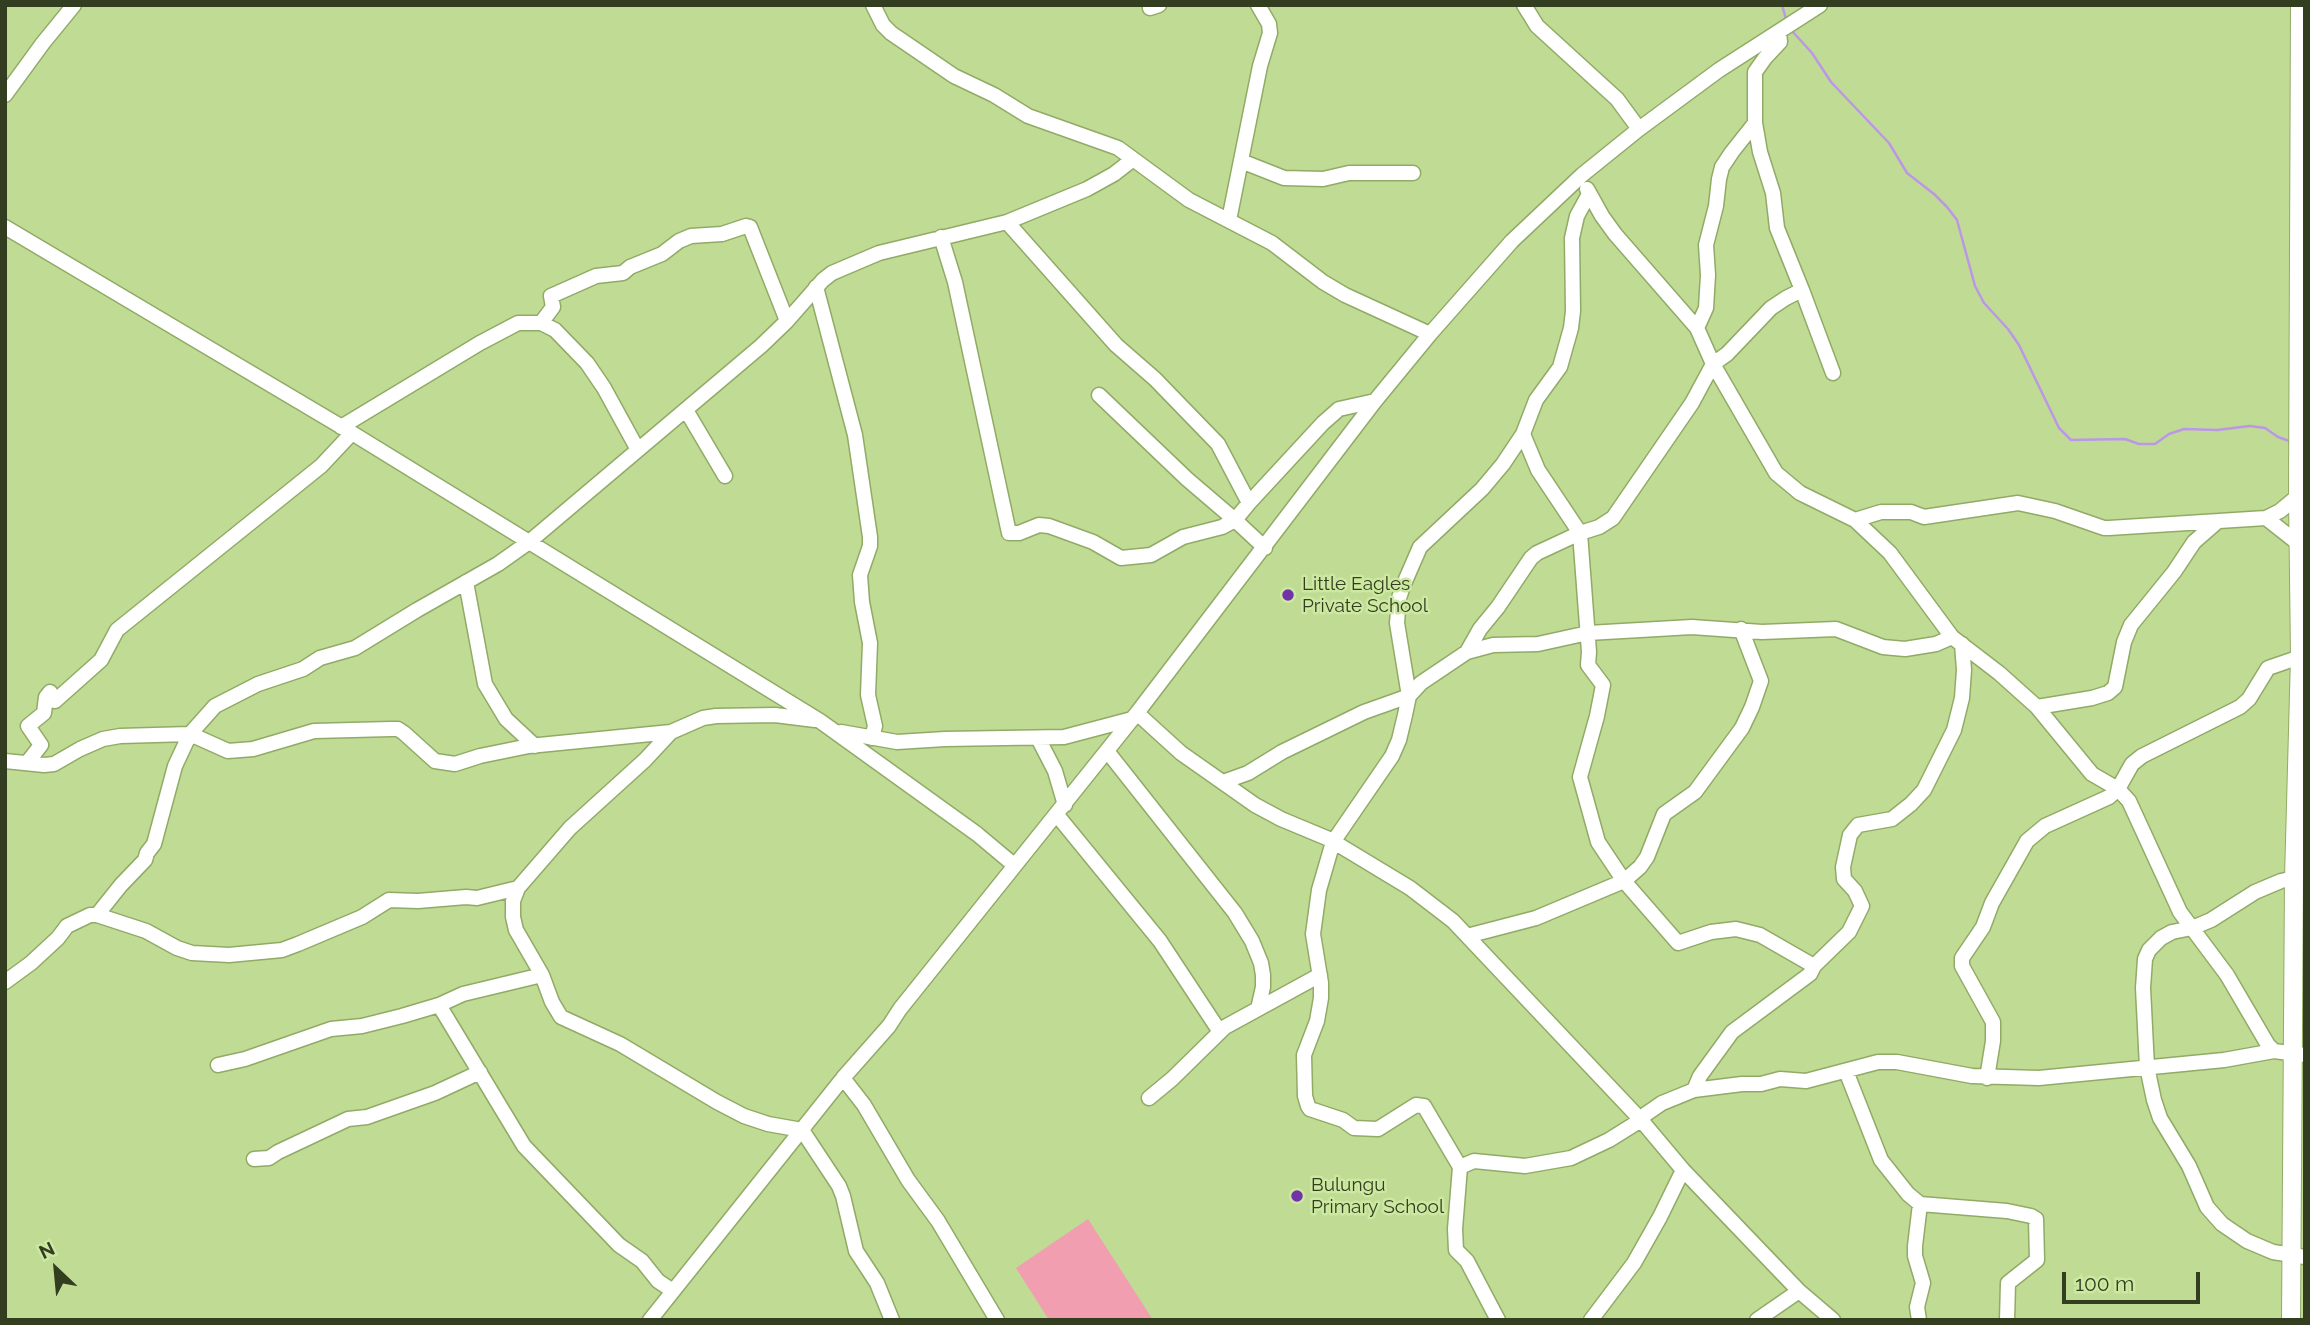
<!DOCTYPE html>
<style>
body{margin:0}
#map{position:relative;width:2310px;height:1325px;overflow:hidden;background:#bfdb94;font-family:Raleway,sans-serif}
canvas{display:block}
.frame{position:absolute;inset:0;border:7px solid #333e21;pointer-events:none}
.north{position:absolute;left:21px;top:1234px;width:70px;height:70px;-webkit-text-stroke:5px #cce8a1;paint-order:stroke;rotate:334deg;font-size:19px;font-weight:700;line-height:28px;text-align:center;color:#333e21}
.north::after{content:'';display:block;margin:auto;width:24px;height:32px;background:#333e21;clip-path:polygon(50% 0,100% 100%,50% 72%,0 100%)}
.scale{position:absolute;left:2062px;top:1272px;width:138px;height:32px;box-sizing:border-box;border:4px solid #333e21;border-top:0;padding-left:9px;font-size:21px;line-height:24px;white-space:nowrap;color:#333e21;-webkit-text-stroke:5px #cce8a1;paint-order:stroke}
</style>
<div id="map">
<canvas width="2310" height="1325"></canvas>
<div class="frame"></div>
<div class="north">N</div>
<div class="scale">100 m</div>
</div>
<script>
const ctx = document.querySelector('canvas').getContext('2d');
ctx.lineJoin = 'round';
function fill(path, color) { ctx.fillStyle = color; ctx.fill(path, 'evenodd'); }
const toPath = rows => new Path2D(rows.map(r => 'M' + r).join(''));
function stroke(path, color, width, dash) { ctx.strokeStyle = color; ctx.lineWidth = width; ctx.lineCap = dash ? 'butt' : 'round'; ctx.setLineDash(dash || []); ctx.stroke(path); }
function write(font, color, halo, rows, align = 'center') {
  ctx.font = font + ' Raleway,sans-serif'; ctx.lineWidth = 5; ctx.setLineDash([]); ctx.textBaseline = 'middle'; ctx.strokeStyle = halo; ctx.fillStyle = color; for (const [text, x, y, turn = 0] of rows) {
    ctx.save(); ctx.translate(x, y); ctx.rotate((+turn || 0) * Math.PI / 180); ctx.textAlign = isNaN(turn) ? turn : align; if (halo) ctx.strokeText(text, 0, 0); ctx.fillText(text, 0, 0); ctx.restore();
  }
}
const green = toPath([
 [1088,1219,1153,1320,1049,1320,1016,1268]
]);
const stream = toPath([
 [1782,5,1786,19],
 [1792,31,1812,53,1831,82,1889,143,1907,173,1934,194,1947,207,1957,220,1975,286,1984,303,2008,329,2019,345,2059,428,2071,440,2125,439,2139,444,2155,444,2169,434,2184,429,2217,430,2250,426,2265,428,2278,437,2292,442]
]);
const minor = toPath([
 [873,5,883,25,891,33,954,76,994,95,1028,116,1118,148,1189,200,1272,243,1323,282,1345,295,1430,334],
 [1524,5,1537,26,1617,99,1639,129],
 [1150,8,1159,5],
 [5,95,43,43,74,5],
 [1241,161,1284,178,1323,179,1349,173,1413,173],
 [1587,189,1602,216,1615,234,1697,328,1713,364,1776,473,1800,493,1855,520,1890,553,1952,637,1999,673,2037,707,2092,774,2118,789,2129,801,2180,912,2227,975,2268,1045,2274,1051,2305,1055],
 [1229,220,1260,66,1270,33,1269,24,1258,5],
 [1007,222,1116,345,1155,379,1218,444,1249,503,1235,520,1265,548],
 [5,227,352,433,820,721,977,834,1014,865],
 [941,237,955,282,1009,533,1019,533,1039,525,1049,526,1093,542,1121,558,1151,555,1183,537,1222,527,1235,520,1187,479,1099,395],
 [816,287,855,435,870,537,870,546,860,575,862,602,870,643,868,695,875,726,872,738],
 [1802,290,1833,373],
 [541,323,555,330,587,363,604,388,638,450],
 [1697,328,1706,308,1708,275,1706,245,1716,206,1719,179,1722,167,1732,152,1755,123],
 [686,410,725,476],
 [341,427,480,343,518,323,541,323,553,307,551,296,596,276,623,273,630,267,662,254,679,241,691,236,722,234,746,226,750,227,787,321],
 [1523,434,1538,470,1580,533,1589,652,1588,665,1603,685,1597,716,1580,777,1598,842,1624,881,1678,943,1711,932,1736,929,1760,935,1814,966,1810,974,1732,1032,1700,1076,1694,1090],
 [1249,503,1323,423,1339,409,1375,401],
 [2266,518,2299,544],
 [1855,520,1881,512,1911,512,1924,517,2018,503,2055,511,2104,528,2109,528,2266,518,2280,511,2298,496],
 [466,582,485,684,506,719,535,746],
 [1467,652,1480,629,1498,607,1531,558,1537,553,1580,533,1599,527,1613,518,1692,403,1713,364,1727,354,1771,308,1786,298,1802,290,1777,228,1773,193,1760,152,1755,123,1755,72,1765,58,1780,42,1779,32],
 [2037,707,2092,698,2108,693,2115,687,2124,642,2131,625,2174,572,2194,542,2218,521],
 [1137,713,1181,753,1255,805,1281,819,1329,839,1410,888,1453,921,1641,1120,1683,1170,1799,1291,1833,1320],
 [671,732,645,760,570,828,518,888,513,901,513,917,516,930,542,975,552,1002,561,1017,620,1044,717,1102,744,1116,768,1124,802,1130,839,1186,843,1196,856,1251,877,1283,892,1320],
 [841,732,897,742,945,739,1064,737,1132,719],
 [1038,738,1055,771,1065,805],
 [1107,751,1235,913,1252,941,1261,963,1263,975,1263,987,1258,1009],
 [5,761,44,765,54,764,80,749,103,739,120,736,190,734,228,751,253,749,314,731,391,729,398,729,404,733,435,761,455,764,480,756,529,746,671,732,703,718,716,716,775,715,815,720],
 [27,763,41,745,28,726,44,713,46,697,50,692,55,701,101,660,117,630,321,466,352,433],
 [1223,782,1248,773,1282,752,1364,712,1409,696,1421,683,1467,652,1493,645,1538,644,1588,633,1692,627,1762,632,1836,629,1883,647,1905,649,1936,644,1952,637],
 [1057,815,1160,941,1220,1032],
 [2294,878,2281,881,2255,892,2211,920,2192,928,2172,932,2161,938,2149,950,2145,959,2143,988,2147,1067,2154,1100,2160,1118,2189,1166,2207,1207,2222,1224,2247,1241,2273,1252,2305,1257],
 [97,915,121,885,145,860,147,853,154,844,175,766,190,734,215,706,258,684,303,669,320,658,355,648,417,610,498,564,529,542,761,346,787,321,823,280,832,273,879,253,1007,222,1087,189,1114,174,1132,160],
 [1467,936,1536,918,1624,881,1640,867,1647,857,1664,814,1695,792,1742,728,1752,707,1761,681,1741,629],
 [1814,966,1849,932,1862,906,1855,891,1844,879,1843,867,1850,835,1858,825,1892,819,1911,804,1924,790,1954,730,1962,698,1964,670,1962,644],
 [5,982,31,963,58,938,67,926,90,915,97,915,146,931,177,948,192,953,229,955,282,950,298,944,362,917,389,900,418,901,466,897,477,898,518,888],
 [439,1005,524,1146,619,1245,642,1261,658,1281,673,1291],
 [218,1065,245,1059,331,1029,362,1026,402,1016,439,1005,463,994,542,975],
 [1846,1071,1881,1160,1908,1194,1920,1204,1915,1246,1915,1256,1923,1283,1917,1307,1919,1320],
 [843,1078,864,1105,908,1180,938,1221,997,1320],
 [1987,1078,1993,1041,1993,1022,1962,966,1962,958,1983,927,1992,903,2027,841,2045,826,2109,797,2118,789,2132,764,2142,756,2240,707,2249,699,2268,668,2300,657],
 [1149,1098,1172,1079,1225,1027,1320,975],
 [254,1159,269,1158,278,1152,348,1119,367,1117,435,1093,480,1072],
 [1460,1167,1474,1161,1525,1166,1571,1158,1609,1140,1641,1120,1646,1114,1662,1103,1694,1090,1742,1084,1761,1084,1780,1079,1806,1081,1878,1062,1897,1062,1972,1076,2039,1078,2224,1060,2274,1051],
 [1920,1204,2007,1211,2031,1216,2036,1219,2037,1260,2008,1283,2007,1320],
 [650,1320,843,1078,889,1026,900,1009,1137,713,1375,401,1430,334,1512,241,1582,175,1639,129,1719,70,1820,5],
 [1498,1320,1467,1261,1456,1250,1455,1229,1460,1167,1424,1106,1416,1105,1378,1129,1354,1128,1343,1120,1310,1109,1308,1106,1305,1096,1304,1055,1317,1021,1321,998,1321,983,1313,934,1319,890,1333,842,1392,756,1399,740,1405,715,1409,696,1397,623,1399,598,1403,586,1420,547,1482,489,1503,464,1523,434,1536,400,1560,367,1571,328,1573,311,1572,238,1577,216,1589,194],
 [1591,1320,1634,1263,1660,1217,1683,1170],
 [1757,1320,1799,1291]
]);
const major = toPath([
 [2291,1320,2294,878,2300,657,2298,496,2300,5]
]);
const markers = [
 [1288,595,7,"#7333a8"],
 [1297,1196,7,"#7333a8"]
];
const poiNames = [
 ["Little Eagles",1302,584],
 ["Private School",1302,606],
 ["Bulungu",1311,1185],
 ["Primary School",1311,1207]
];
fill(green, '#f09eb0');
stroke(stream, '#bd97e7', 2.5);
stroke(minor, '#91ab66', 17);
stroke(major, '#91ab66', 20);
stroke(minor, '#fff', 14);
stroke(major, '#fff', 18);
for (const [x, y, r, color] of markers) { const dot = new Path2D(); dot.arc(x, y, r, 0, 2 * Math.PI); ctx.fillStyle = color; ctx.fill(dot); stroke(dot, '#cce8a1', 2.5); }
write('19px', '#333e21', '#cce8a1', poiNames, 'left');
</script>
